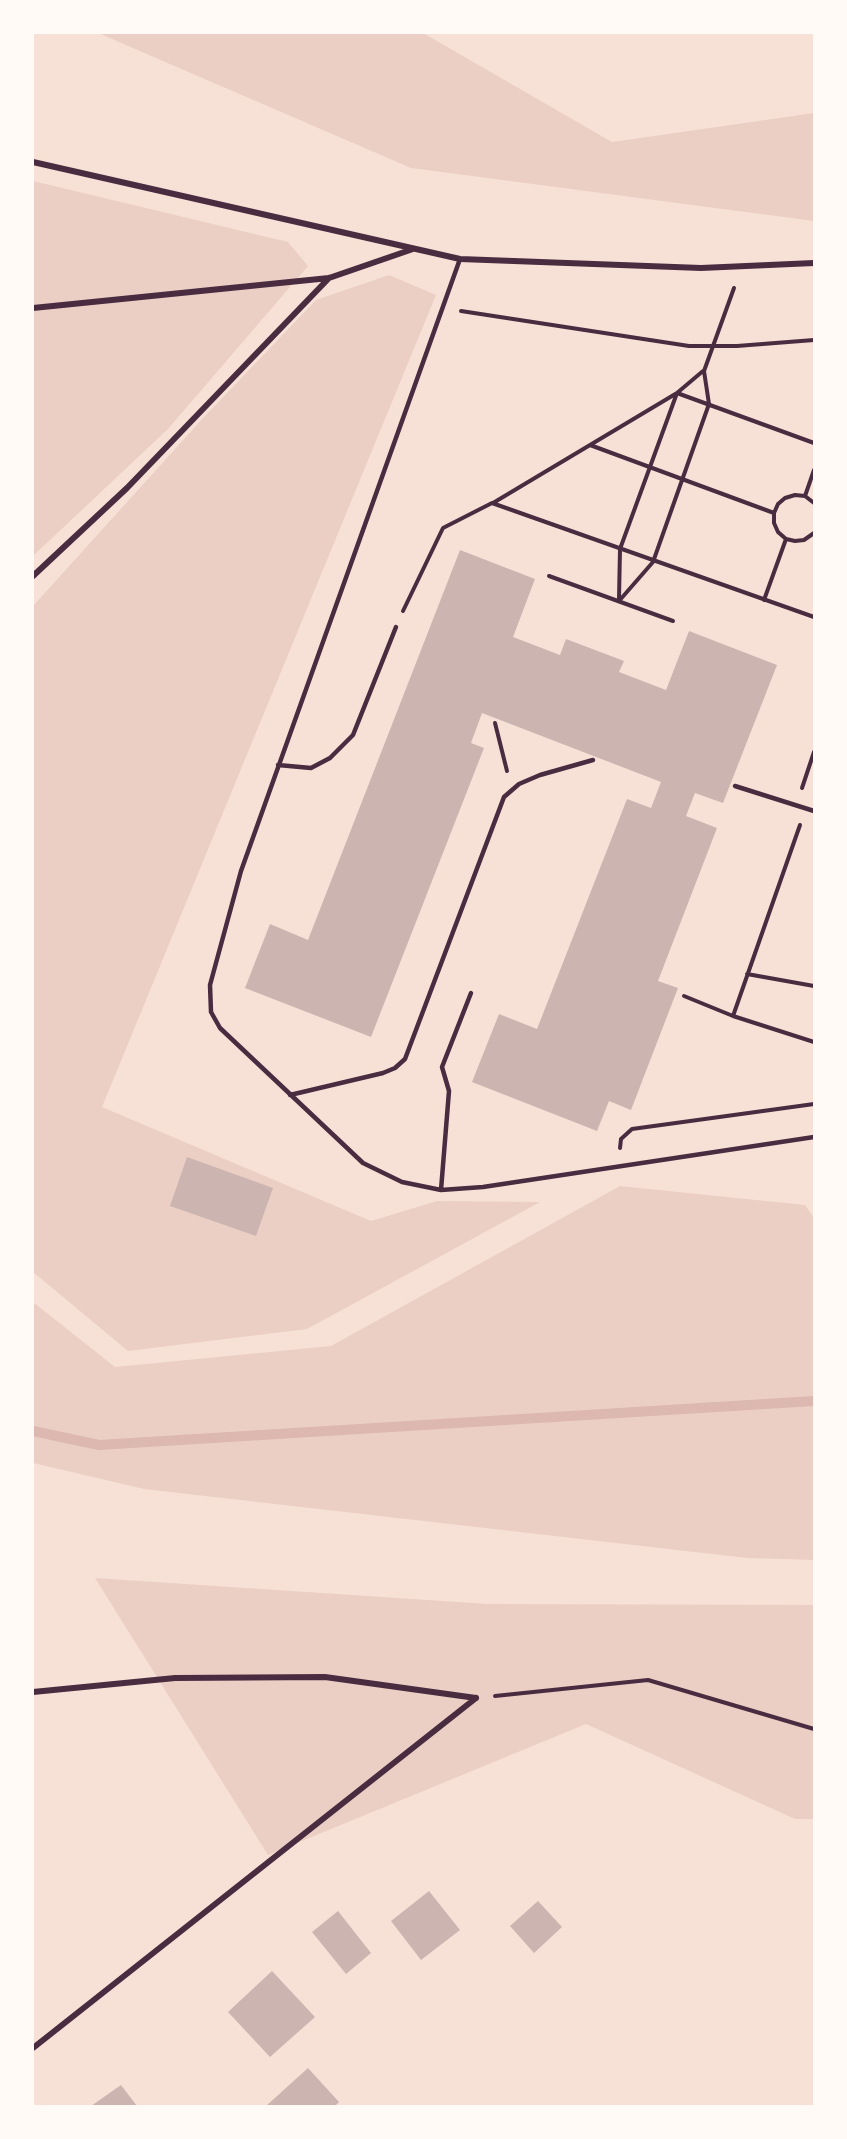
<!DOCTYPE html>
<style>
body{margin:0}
#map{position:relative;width:847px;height:2139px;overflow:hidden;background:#f7e1d7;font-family:"Work Sans",sans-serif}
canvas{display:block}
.frame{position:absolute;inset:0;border:34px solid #fffaf5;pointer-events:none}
</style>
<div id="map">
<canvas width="847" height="2139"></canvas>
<div class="frame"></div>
</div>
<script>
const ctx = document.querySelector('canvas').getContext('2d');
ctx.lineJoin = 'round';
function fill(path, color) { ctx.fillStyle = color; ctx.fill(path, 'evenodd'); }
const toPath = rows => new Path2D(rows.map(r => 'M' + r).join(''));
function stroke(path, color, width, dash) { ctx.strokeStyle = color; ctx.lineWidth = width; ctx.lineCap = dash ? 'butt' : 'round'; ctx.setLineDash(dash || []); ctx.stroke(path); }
const green = toPath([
 [98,33,423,33,612,142,814,113,814,221,411,168],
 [33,181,288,242,308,266,168,429,33,556],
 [389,275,436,295,102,1107,371,1221,437,1201,540,1202,307,1329,128,1351,33,1272,33,606,204,417,316,300],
 [620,1186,805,1205,814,1218,814,1560,747,1558,144,1489,33,1463,33,1302,115,1367,331,1346],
 [95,1578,488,1604,814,1605,814,1819,795,1819,586,1724,268,1855]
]);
const stream = toPath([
 [33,1431,99,1445,814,1401]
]);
const building = toPath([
 [460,550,535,579,513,637,560,655,566,639,624,661,619,672,666,690,689,631,777,665,723,803,695,793,686,816,717,828,658,981,678,988,631,1110,609,1101,597,1131,472,1082,499,1014,537,1029,627,799,651,808,661,782,482,713,471,743,484,748,371,1037,245,988,270,924,308,940],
 [187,1157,273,1188,256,1236,170,1206],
 [429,1891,460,1930,421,1960,391,1921],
 [538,1901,562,1927,534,1953,510,1926],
 [338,1911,371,1953,346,1974,312,1932],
 [272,1971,315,2017,270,2057,228,2012],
 [308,2068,339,2102,335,2106,266,2106],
 [121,2085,137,2106,91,2106]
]);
const path = toPath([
 [461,311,689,346,737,346,814,340],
 [590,445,774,513],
 [805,496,814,470],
 [493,503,677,393,814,443],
 [814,503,805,496,795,495,785,498,778,504,774,513,774,523,778,532,786,539,795,541,804,540,814,533],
 [549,576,673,621],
 [619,599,620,549,677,393,703,371],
 [764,600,786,539],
 [619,601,653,562,709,404,704,371,734,288],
 [403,611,443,528,492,503,814,617],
 [495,723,507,771],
 [802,788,814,752],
 [747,974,814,986],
 [684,996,733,1016,814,1042],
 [733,1016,800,825],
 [620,1148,621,1139,632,1129,814,1104],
 [495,1696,648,1680,814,1729]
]);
const service = toPath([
 [460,259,241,871,210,985,211,1012,220,1028,363,1163,402,1182,441,1190,483,1187,814,1137],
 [278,765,311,768,330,758,353,735,396,627],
 [735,786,814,811],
 [290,1095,383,1073,395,1068,405,1059,504,797,519,784,540,775,593,760],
 [441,1190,449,1091,442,1067,471,993]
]);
const minor = toPath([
 [33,162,460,259,701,268,814,263],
 [33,308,329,278,413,249],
 [33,576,127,488,329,278],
 [33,1692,175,1678,325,1677,476,1698],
 [33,2048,476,1698]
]);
fill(green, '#ebcfc5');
stroke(stream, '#dcb8b0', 10);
fill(building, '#ccb4b1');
stroke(path, '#4a2c40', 4);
stroke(service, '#4a2c40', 4.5);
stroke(minor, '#4a2c40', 6);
</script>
